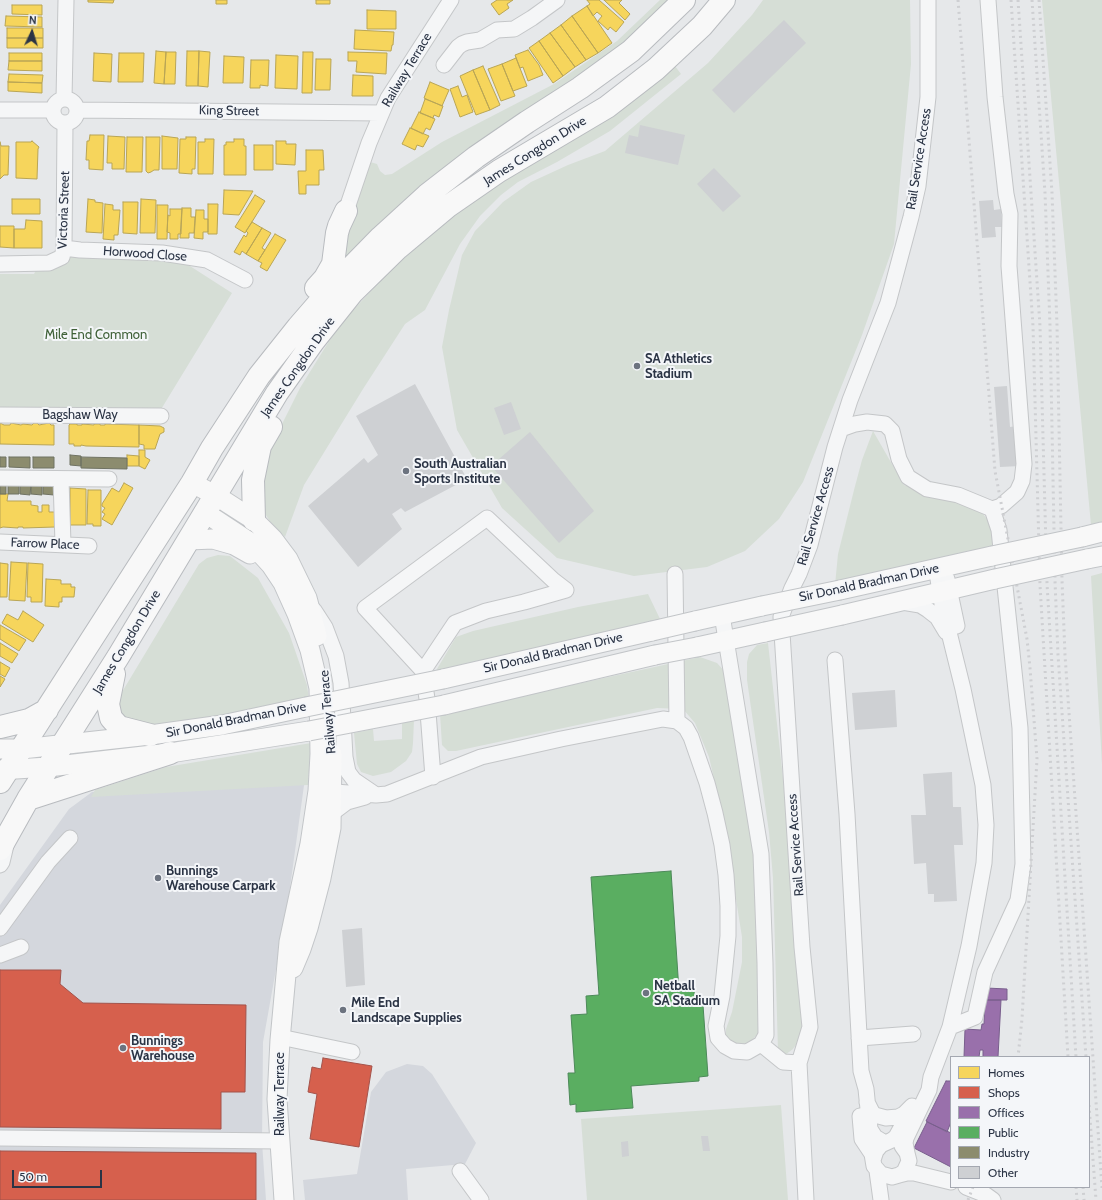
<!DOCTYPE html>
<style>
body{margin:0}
#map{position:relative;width:1102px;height:1200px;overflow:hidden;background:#e6e8ea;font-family:Cabin,sans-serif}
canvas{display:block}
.legend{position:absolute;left:950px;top:1056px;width:140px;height:132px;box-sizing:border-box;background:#f4f6f9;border:1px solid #a4a8b1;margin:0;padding:5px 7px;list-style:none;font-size:12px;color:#2b3445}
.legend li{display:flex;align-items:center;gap:8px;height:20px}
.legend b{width:20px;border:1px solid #a4a8b1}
.north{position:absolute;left:12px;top:12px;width:40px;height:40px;-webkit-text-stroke:3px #f4f6f9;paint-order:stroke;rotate:4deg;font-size:11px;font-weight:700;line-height:16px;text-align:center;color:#2b3445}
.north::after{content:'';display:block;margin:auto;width:14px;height:18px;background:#2b3445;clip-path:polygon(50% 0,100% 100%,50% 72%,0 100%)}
.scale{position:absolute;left:12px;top:1170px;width:90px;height:18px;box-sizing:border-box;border:2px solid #2b3445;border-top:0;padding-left:5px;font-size:12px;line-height:14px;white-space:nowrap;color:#2b3445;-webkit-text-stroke:3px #f4f6f9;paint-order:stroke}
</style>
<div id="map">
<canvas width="1102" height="1200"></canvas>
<ul class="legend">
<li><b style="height:11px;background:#f6d55c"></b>Homes</li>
<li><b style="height:11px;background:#d6604d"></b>Shops</li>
<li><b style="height:11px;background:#9970ab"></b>Offices</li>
<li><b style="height:11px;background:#5aae61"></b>Public</li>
<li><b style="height:11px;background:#8c8c6e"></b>Industry</li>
<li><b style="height:11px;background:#ced0d3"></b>Other</li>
</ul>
<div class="north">N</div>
<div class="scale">50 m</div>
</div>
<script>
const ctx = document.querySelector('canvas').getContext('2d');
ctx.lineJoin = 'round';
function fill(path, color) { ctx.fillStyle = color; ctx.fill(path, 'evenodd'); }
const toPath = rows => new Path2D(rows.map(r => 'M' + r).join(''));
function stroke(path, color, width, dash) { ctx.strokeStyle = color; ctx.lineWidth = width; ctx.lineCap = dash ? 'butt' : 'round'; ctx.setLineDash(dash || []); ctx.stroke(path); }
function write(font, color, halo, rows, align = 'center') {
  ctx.font = font + ' Cabin,sans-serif'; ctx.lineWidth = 4; ctx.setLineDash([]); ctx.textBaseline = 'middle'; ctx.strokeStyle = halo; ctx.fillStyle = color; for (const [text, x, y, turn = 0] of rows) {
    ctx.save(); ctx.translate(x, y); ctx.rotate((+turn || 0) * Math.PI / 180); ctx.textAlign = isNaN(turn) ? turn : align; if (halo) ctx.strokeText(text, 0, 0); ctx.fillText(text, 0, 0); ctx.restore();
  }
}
const built = toPath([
 [305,778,288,902,263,1042,262,1142,266,1200,0,1200,0,905,69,809,92,792],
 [407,1064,423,1066,432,1074,476,1143,465,1164,406,1169,408,1200,305,1200,303,1180,357,1174,371,1092,386,1072]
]);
const green = toPath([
 [660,0,669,0,671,2,610,55,345,262,339,231,354,213,370,162,377,164,380,171,385,175,392,174,442,142,554,84,617,41],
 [763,0,910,0,911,64,894,244,862,335,803,482,779,519,745,551,707,567,634,576,557,558,502,508,457,430,442,347,449,310,462,255,475,231,503,202,531,182,568,165,605,151,708,63,752,15],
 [1042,0,1102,0,1102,522,1091,525],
 [675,66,681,74,610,131,557,162,518,182,501,195,480,216,460,244,425,310,405,324,363,389,304,485,285,537,271,523,262,509,262,468,268,452,300,388,339,325,388,273,439,226,487,191,551,152,613,116],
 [71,255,100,257,100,259,179,259,232,293,160,411,26,410,26,407,0,407,0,274,34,274,36,270,60,265],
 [873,431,904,485,954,500,981,511,992,526,995,550,835,585,838,554,854,490,862,460],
 [218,555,230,556,258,578,289,633,307,685,309,700,151,730,118,716,116,702,199,564,207,558],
 [1102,573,1102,764,1091,576],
 [648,594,661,621,434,674,456,637,473,631,578,607],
 [768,643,793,868,804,1025,800,1039,793,1049,785,1055,778,1051,773,878,769,832,747,680,747,662,749,654,757,645],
 [700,657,717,663,728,675,756,866,759,1033,750,1042,737,1045,726,1039,726,1029,732,1012,742,962,742,937,723,818,709,757,695,723,683,709,657,708,456,751,448,751,442,745,440,714],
 [414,720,413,743,412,752,406,761,391,772,373,776,361,772,357,764,354,733,373,729,374,741,402,739,402,723],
 [311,743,308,785,91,797,95,790,166,767],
 [781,1105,788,1200,587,1200,581,1119]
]);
const homes = toPath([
 [88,0,114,0,113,3,88,2,88,0],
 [216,0,227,0,227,4,216,4,216,0],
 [316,0,330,0,330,4,316,4,316,0],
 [497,0,513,0,507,4,509,8,499,15,491,4,497,0],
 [587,0,599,0,624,22,616,32,610,27,608,30,598,21,602,16,597,12,593,16,587,6,590,4,587,0],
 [604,0,622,0,619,3,630,14,625,20,604,0],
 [12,5,42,5,42,15,12,14,12,5],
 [587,6,612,43,598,53,572,16,587,6],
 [367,10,396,11,396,29,367,29,367,10],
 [6,16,42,17,42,27,5,26,6,16],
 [572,16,598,53,586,60,561,25,572,16],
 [561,25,586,60,575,67,550,33,561,25],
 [7,28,43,28,43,38,7,38,7,28],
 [355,30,394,32,393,45,392,45,391,51,354,49,355,30],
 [550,33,575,67,563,76,539,41,550,33],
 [7,38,43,38,43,48,7,48,7,38],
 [539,41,563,76,553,83,529,48,539,41],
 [528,50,539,65,543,75,528,81,523,67,520,68,515,55,528,50],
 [156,51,166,52,164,84,154,83,156,51],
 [187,51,199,51,198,86,186,86,187,51],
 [199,51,210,52,208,87,198,86,199,51],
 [166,52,176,52,175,84,164,84,166,52],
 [303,52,313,52,312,93,302,93,303,52],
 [348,52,387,53,386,74,356,72,357,61,348,61,348,52],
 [9,53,42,53,42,61,9,61,9,53],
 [94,53,112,54,111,82,93,81,94,53],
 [119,53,144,53,143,82,118,82,119,53],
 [276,55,298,56,297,89,275,88,276,55],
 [224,56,244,57,243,83,223,83,224,56],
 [516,58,527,86,513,91,502,64,516,58],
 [316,59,331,59,330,90,315,90,316,59],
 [251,60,269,60,268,86,260,85,260,88,250,88,251,60],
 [9,61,42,61,42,71,8,70,9,61],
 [502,64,515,96,501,101,488,69,502,64],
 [483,66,500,105,490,110,473,70,483,66],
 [473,70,490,110,476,115,460,76,473,70],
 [9,74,43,75,42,83,8,82,9,74],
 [353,75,373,76,373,96,352,96,353,75],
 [8,82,42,83,42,93,8,91,8,82],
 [430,82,449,90,442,106,424,98,430,82],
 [458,86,462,97,467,95,473,112,460,117,450,89,458,86],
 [425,99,443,106,439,117,434,115,433,118,420,113,425,99],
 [419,112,435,119,430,130,426,128,423,134,411,128,419,112],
 [410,128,429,136,423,147,417,145,415,150,402,144,410,128],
 [90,135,104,135,103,170,89,169,89,160,86,160,87,141,89,141,90,135],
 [108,136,125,137,124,169,112,169,112,163,107,163,108,136],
 [162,136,178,138,177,169,162,169,162,136],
 [127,137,143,137,142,172,126,172,127,137],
 [146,137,160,137,159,170,154,170,151,172,148,173,146,171,146,137],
 [186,137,196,137,195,169,192,169,192,174,179,173,180,139,186,139,186,137],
 [205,139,214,139,213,174,198,174,198,142,205,142,205,139],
 [234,139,244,139,244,146,246,146,246,175,224,175,224,145,226,145,226,142,234,142,234,139],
 [32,141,39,147,38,149,37,179,16,178,16,142,31,142,32,141],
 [276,141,286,141,286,144,296,144,295,165,276,164,276,141],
 [0,142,1,146,9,146,8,175,4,175,0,179,0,142],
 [254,145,273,145,273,170,254,170,254,145],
 [306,150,323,150,324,170,319,170,319,185,306,185,306,194,299,194,298,171,306,171,306,150],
 [224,190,253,191,239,215,223,214,224,190],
 [255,195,265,201,245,233,235,227,255,195],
 [12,199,40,199,40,214,12,214,12,199],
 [88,199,95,200,95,202,103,203,102,233,86,232,88,199],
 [141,199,156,200,155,233,140,233,141,199],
 [123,202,138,202,137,234,123,233,123,202],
 [105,204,113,205,113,210,120,210,118,235,114,235,114,240,103,239,105,204],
 [208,204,218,204,217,234,208,234,208,204],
 [157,205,168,205,167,239,157,239,157,205],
 [182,208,191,208,191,217,195,217,194,233,189,233,189,238,180,238,182,208],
 [170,209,182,209,181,234,178,234,178,239,170,239,170,233,167,232,168,215,170,216,170,209],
 [196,210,204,210,204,219,208,219,208,232,203,232,203,239,194,238,196,210],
 [26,220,42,221,42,248,14,248,14,229,25,229,26,220],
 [252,222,262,228,246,254,242,251,240,255,234,252,244,235,246,237,248,233,246,231,252,222],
 [0,226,14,226,14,248,0,247,0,226],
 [262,228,271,233,262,248,265,250,258,261,246,254,262,228],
 [275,234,286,240,267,271,260,267,262,263,258,261,275,234],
 [0,423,4,425,10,425,11,423,21,425,23,424,32,425,34,423,37,423,39,425,49,423,51,425,54,425,54,445,0,444,0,423],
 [70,424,77,424,77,425,82,425,82,424,94,425,94,424,100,424,100,425,105,425,105,424,139,425,139,447,86,446,81,445,81,446,74,446,74,444,69,444,69,425,70,424],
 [139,425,160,426,164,428,164,432,160,434,155,449,144,449,144,445,139,444,139,425],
 [139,450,145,450,145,457,150,460,145,469,139,466,139,450],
 [127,455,139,456,139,466,127,466,127,455],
 [124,483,133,488,112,525,102,519,105,514,102,512,105,508,102,506,102,504,112,488,119,492,124,483],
 [70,488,86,489,86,525,70,525,70,488],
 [88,490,101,490,101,526,93,526,93,524,87,524,88,490],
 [0,494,8,494,7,501,31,501,31,505,38,506,38,512,42,512,42,505,49,505,49,512,55,512,55,527,23,528,23,527,18,527,18,528,3,527,0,528,0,494],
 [11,562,27,563,25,601,9,600,11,562],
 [0,563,8,564,7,597,0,597,0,563],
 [28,563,43,564,42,602,31,602,31,597,27,597,28,563],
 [46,579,61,580,61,584,71,584,71,587,75,587,74,597,62,597,62,602,59,602,59,607,45,606,46,579],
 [23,611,44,625,33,642,2,623,7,614,18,620,23,611],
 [0,625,26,640,19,651,0,639,0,625],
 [0,643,18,654,12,663,0,656,0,643],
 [0,662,10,668,5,677,0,674,0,662],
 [0,676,5,679,0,687,0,676]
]);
const shops = toPath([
 [0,970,61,970,60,984,83,1003,246,1005,245,1092,221,1092,221,1129,0,1127,0,970],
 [323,1058,372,1066,359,1147,310,1139,317,1094,308,1092,312,1067,321,1069,323,1058],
 [0,1151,256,1153,256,1200,0,1200,0,1151]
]);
const offices = toPath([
 [986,988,1007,989,1007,1000,985,1000,986,988],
 [985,1000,1001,1000,998,1057,983,1057,983,1050,980,1050,979,1057,964,1057,965,1029,981,1030,982,1024,984,1024,985,1000],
 [946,1081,951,1081,951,1122,947,1132,926,1121,946,1081],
 [927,1122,951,1133,951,1167,914,1148,927,1122]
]);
const public = toPath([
 [671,871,679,991,694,990,695,1005,703,1005,708,1076,699,1077,699,1081,631,1086,633,1108,576,1112,576,1104,570,1105,568,1073,575,1073,571,1015,587,1014,586,996,599,995,591,877,671,871]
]);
const industry = toPath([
 [70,455,81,456,81,466,70,465,70,455],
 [0,457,6,457,6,467,0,467,0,457],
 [9,457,30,457,30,468,9,467,9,457],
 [33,457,54,457,54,468,33,468,33,457],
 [81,457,127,458,127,469,81,468,81,457],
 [0,483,6,484,6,494,0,494,0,483],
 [8,484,19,484,19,494,8,494,8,484],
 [20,484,31,484,30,495,20,494,20,484],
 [31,484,42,484,42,495,31,494,31,484],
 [43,484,54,484,54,495,43,494,43,484]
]);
const building = toPath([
 [784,20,806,43,734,113,712,90],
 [640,125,685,135,678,165,625,153,629,135,638,137],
 [714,168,741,196,723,212,697,184],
 [993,200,994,210,1001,209,1002,227,995,227,996,237,982,238,979,201],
 [415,384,467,479,405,512,401,508,392,514,402,529,358,567,308,506,364,458,368,463,378,455,356,416],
 [1007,386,1010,427,1016,426,1020,466,1000,467,994,387],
 [511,402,521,429,504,435,494,408],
 [530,432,594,511,559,543,491,466],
 [895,690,897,727,855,730,852,693],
 [952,772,953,807,961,807,963,845,954,845,957,901,934,902,934,894,928,894,926,863,914,864,911,815,926,815,923,774],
 [362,928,365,985,346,987,342,930],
 [701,1136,708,1136,710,1151,703,1151],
 [628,1141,629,1156,622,1157,621,1142]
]);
const minor = toPath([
 [988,0,995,97,1006,194,1010,214,1009,266,1024,464,1022,481,1017,492,1001,506,992,509],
 [444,65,458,47,462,44,467,42,480,40,497,30,514,29,532,18,557,0],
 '53 111a12 12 0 1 1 24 0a12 12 0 1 1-24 0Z',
 [64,99,66,0],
 [0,110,53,110],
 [77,110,381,113],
 [346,211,369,143,388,98,451,0],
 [64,248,80,250,162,253,207,260,245,280],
 [0,264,49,263,62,257,64,248,65,123],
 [0,415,161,416],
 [841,429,855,424,867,422,885,424,892,431,899,459,908,477,927,489,958,495,992,509,999,530,1020,728,1023,864,1018,900,985,972,975,1017,950,1027],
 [0,478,109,479],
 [61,479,63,544],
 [0,542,89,546],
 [675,574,677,721],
 [947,579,957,626],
 [902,602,920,605,928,610,937,617,946,632],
 [314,610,325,627,336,656,341,683,345,757,348,772,354,780,376,795],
 [835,660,847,814,861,1071,866,1089,870,1129,875,1137,885,1143],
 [423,671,455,623,486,611,524,602,566,590,553,580,487,518,365,608,423,671,427,699,433,777],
 [321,791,376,795,387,794,481,757,561,739,663,719,677,721,686,728,691,737,707,783,715,813,722,845,726,875,728,906,728,936,722,996,716,1026,718,1038,725,1046,734,1051,747,1052,761,1044,766,1035,765,963,761,854,722,615],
 [331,814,347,802,365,797],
 [0,865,2,862,7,841],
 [0,928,48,862,70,838],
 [0,955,21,947],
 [280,1037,352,1052],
 [859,1038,913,1034],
 [761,1044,783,1062,799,1063],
 [867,1102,872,1112,875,1115,886,1118,898,1117,904,1114,912,1106],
 [860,1116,862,1139,872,1154,873,1160],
 [0,1138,280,1141],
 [902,1146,907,1153,909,1161,904,1172,899,1175,892,1177,881,1174,874,1166,873,1160,876,1151,881,1145,892,1140,896,1137,906,1119],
 [907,1153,905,1143,906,1138,929,1090,931,1077,950,1027,969,946,984,863,986,825,983,785,963,689,942,604,938,579,941,567],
 [460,1171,481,1200],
 [877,1171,881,1200],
 [899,1175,907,1173,914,1173,951,1182],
 [966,1187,986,1195,993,1200],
 [806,1200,799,1063,810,1027,802,947,781,617,792,588,799,574,810,545,835,447,850,400,888,303,911,217,918,186,928,97,928,0]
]);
const major = toPath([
 [192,483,215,495,254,520,273,539,288,559,307,598,317,636],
 [204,512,251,543,271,565,283,583,297,614,310,650,319,688,320,754,318,791,310,844,289,942,280,1040,277,1099,284,1200],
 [1082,537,1102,532],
 [189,540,213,539,234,545,250,554],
 [1087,559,1102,556],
 [840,590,992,556],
 [842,615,995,579],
 [695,621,762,606],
 [697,647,765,632],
 [443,679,652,631],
 [444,705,655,655],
 [0,749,22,749,150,735,222,725,306,707],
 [0,770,48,767,170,753,309,731],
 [293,968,301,949,308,928,321,878,331,828,332,754]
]);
const highway = toPath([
 [316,288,325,278,333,264,337,233,339,226,346,211],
 [254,520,253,480,260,446,271,427],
 [114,674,108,704,111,718,119,727,150,735],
 [0,727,29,720,47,710],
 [0,782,192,483,212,448,259,376,298,327,337,282,381,237,427,195,476,157,527,122,580,88,631,51,684,0],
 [28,799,170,753],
 [0,849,28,799,118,657,277,393,313,342,352,293,398,248,447,207,499,171,607,107,656,69,702,26,724,0]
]);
const rail = toPath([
 [958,0,995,471,1027,639,1030,668,1037,759,1022,1019,1018,1057],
 [1011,0,1033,326,1040,585,1068,1057],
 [1018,0,1040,326,1047,584,1076,1057],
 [1032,0,1045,193,1050,325,1055,581,1058,655,1086,1057],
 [1039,0,1052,193,1057,325,1062,580,1065,655,1102,1188],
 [1089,1105,1096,1200],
 [1076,1187,1077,1200],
 [1083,1187,1084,1200],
 [968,1200,973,1187]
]);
const majorBridge = toPath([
 [992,556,1082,537],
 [995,579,1087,559],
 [762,606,840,590],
 [652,631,695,621],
 [765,632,842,615],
 [655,655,697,647],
 [306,707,443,679],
 [309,731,444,705]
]);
const markers = [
 [637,366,4,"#6c737f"],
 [406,471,4,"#6c737f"],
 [158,878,4,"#6c737f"],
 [646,993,4,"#6c737f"],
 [343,1010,4,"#6c737f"],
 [123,1048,4,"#6c737f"]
];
const streetNames = [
 ["Railway Terrace",407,70,-59],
 ["King Street",229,111,1],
 ["James Congdon Drive",535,151,-32],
 ["Rail Service Access",919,159,-81],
 ["Victoria Street",64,210,-88],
 ["Horwood Close",145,254,4],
 ["James Congdon Drive",298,367,-55],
 ["Bagshaw Way",80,415],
 ["Rail Service Access",816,516,-74],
 ["Farrow Place",45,544,2],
 ["Sir Donald Bradman Drive",869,583,-12],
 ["James Congdon Drive",127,642,-59],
 ["Sir Donald Bradman Drive",553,653,-13],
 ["Railway Terrace",328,712,-95],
 ["Sir Donald Bradman Drive",236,720,-11],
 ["Rail Service Access",796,845,-94],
 ["Railway Terrace",280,1094,-90]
];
const parkNames = [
 ["Mile End Common",96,335]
];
const poiNames = [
 ["SA Athletics",645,359],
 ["Stadium",645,374],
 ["South Australian",414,464],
 ["Sports Institute",414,479],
 ["Bunnings",166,871],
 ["Warehouse Carpark",166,886],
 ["Netball",654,986],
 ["SA Stadium",654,1001],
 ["Mile End",351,1003],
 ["Landscape Supplies",351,1018],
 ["Bunnings",131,1041],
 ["Warehouse",131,1056]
];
fill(built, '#d4d7dd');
fill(green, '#d6ded6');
fill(homes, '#f6d55c');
stroke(homes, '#b9a555', 1);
fill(shops, '#d6604d');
stroke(shops, '#a3534b', 1);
fill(offices, '#9970ab');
stroke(offices, '#785e8c', 1);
fill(public, '#5aae61');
stroke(public, '#4c8959', 1);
fill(industry, '#8c8c6e');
stroke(industry, '#6f7262', 1);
fill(building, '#ced0d3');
stroke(minor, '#c4c6c8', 17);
stroke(major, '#c2c5c8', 21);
stroke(highway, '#b8bbbf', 24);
stroke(minor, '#f5f6f7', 15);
stroke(major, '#f8f8f8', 19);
stroke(highway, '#f8f8f8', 22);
stroke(rail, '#cecfd2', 3, [2, 4]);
stroke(majorBridge, '#c2c5c8', 21, []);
stroke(majorBridge, '#f8f8f8', 19);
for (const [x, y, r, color] of markers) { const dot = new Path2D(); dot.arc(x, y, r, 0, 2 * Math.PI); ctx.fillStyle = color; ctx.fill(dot); stroke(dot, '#f4f6f9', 1.5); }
write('13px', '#2b3445', '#f4f6f9', streetNames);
write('13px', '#3f6138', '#f4f6f9', parkNames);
write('bold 13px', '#2b3445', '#f4f6f9', poiNames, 'left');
</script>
